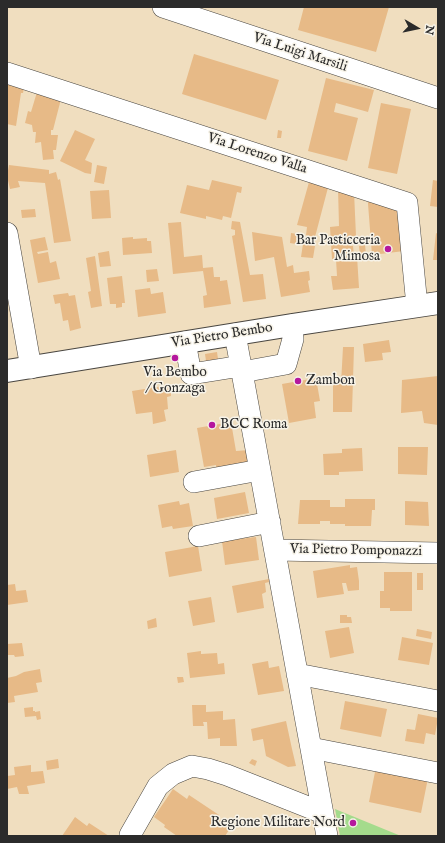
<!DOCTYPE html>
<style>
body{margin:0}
#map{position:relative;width:445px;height:843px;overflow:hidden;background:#f0debf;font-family:"IM FELL English",serif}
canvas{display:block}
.frame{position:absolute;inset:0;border:8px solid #2b2b2b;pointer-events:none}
.north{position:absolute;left:397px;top:8px;width:40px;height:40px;-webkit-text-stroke:3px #f7f3e8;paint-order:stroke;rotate:99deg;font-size:11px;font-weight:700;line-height:16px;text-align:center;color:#2b2b2b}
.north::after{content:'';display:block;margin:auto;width:14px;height:18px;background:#2b2b2b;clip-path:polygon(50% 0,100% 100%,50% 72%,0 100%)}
</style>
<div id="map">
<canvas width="445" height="843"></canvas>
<div class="frame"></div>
<div class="north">N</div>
</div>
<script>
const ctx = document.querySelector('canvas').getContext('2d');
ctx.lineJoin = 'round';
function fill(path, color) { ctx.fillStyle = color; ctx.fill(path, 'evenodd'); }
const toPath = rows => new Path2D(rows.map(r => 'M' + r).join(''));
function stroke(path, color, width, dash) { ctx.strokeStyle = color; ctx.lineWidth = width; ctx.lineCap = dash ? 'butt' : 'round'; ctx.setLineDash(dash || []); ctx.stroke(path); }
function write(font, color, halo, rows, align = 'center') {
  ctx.font = font + ' "IM FELL English",serif'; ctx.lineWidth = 3; ctx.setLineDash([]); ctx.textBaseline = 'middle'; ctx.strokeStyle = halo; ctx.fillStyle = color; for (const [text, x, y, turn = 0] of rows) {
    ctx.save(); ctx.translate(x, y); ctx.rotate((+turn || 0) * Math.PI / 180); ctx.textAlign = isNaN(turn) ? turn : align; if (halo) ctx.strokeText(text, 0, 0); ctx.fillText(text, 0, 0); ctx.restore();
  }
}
const green = toPath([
 [335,809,401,836,340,836]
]);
const building = toPath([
 [304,7,389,7,376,52,298,30],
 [194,54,279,80,266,120,182,94],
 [7,78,25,83,23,93,21,93,16,126,7,124],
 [326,78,374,90,368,112,336,103,334,112,358,118,347,161,308,151],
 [37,92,61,99,53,130,51,130,51,135,58,135,56,150,53,150,54,159,43,160,41,142,35,143,36,132,33,132,32,125,25,123,28,111,31,112],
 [381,103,411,109,397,174,368,168],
 [75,130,95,139,85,160,92,163,91,174,85,173,60,161],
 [278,130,282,131,281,138,277,138],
 [9,165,49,170,49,174,56,172,58,180,60,179,71,241,54,243,45,183,18,181,20,187,10,189,7,176],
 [97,165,107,167,104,184,94,182],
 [311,175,330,180,315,237,306,235,307,227,297,225],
 [212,180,242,187,241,193,237,192,231,218,223,216,222,220,206,216,206,219,180,213,187,185,209,190],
 [433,180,438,181,438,207,430,206],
 [338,188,354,192,356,236,350,236,350,246,353,246,354,256,357,256,359,288,333,290,331,276,337,276,336,259,332,259,330,227,339,226],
 [109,190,111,218,92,219,90,191],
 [367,191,400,202,404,251,372,255],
 [35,209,36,217,22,218,21,210],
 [232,221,240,222,250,275,263,274,266,299,243,302,232,236,235,235,235,230,231,229],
 [181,222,184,257,202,255,203,268,213,267,214,277,220,277,220,281,227,280,231,304,204,308,203,296,207,295,203,271,173,274,168,223],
 [252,232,282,237,287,267,293,265,294,273,309,271,310,280,308,281,310,292,281,297,274,257,255,261],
 [291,233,297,234,296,244,290,243],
 [436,233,438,234,438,260,433,260],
 [45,237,48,250,37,252,38,254,48,252,50,263,56,261,60,279,38,283,30,240],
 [133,237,133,239,147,238,147,241,151,241,152,253,123,255,122,238],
 [303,244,315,246,313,258,301,257],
 [365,245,366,254,360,255,359,246],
 [109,251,111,266,100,267,98,253],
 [95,256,102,306,91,308,88,292,91,291,86,258],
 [157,269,159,281,147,282,146,270],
 [122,276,125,303,122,303,122,307,116,308,116,304,110,304,107,278],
 [150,288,151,294,163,292,166,313,138,317,135,290],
 [68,293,69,296,75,295,81,328,70,331,68,320,63,321,60,303,55,304,53,295],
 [389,340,391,352,382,353,383,360,365,362,363,344],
 [343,347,354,347,352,412,333,412,333,383,341,384],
 [217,352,218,359,206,361,205,354],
 [438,376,438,425,424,423,422,411,401,413,402,380],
 [316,378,320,401,314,402,316,418,289,423,282,384],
 [170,385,171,396,167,397,168,409,164,410,166,421,153,424,152,412,136,414,132,391],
 [231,422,236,451,249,450,251,465,216,471,216,465,204,467,197,428],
 [398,447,428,447,427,475,398,474],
 [362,448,363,471,339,472,339,475,324,475,323,454,342,453,342,449],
 [176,450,179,472,150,477,147,455],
 [245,492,249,513,217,519,214,498],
 [345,499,375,499,375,510,372,510,371,526,345,526,345,524,330,524,330,521,320,521,320,524,298,524,300,500,330,500,330,507,345,507],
 [179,501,180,505,189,503,193,526,173,529,172,526,162,528,158,505],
 [405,501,428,502,429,526,405,525],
 [256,537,259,560,225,565,222,541],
 [198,546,202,571,169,577,165,552],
 [350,565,350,568,357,567,359,581,359,590,348,591,346,583,342,583,344,594,317,598,313,571],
 [384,572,412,572,412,611,390,611,390,608,380,608,380,591,384,591],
 [417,573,423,573,423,590,417,590],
 [269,579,269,582,265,583,266,592,262,594,264,608,237,613,232,586],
 [15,584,16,591,26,590,28,602,7,605,7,585],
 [211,597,215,622,193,626,188,601],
 [340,615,347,615,347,617,351,617,352,623,340,623],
 [156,618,157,627,148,629,147,621],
 [349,627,354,653,330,658,325,631],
 [417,629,432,632,431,639,416,636],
 [402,637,433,643,429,665,398,660],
 [22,643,24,656,15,657,14,655,7,655,7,644],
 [201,651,201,654,217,653,218,664,224,663,225,674,190,678,187,653],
 [268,661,269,668,279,666,284,691,258,695,252,664],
 [40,669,42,682,36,683,38,692,14,696,15,702,7,703,7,678,16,676,24,672],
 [177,677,183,677,184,682,178,683],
 [345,701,387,709,381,737,340,729],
 [192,705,206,705,206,712,223,711,223,720,235,719,237,746,220,746,220,738,208,739,207,722,203,722,204,726,193,726],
 [33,707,33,711,35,711,35,712,40,711,41,719,37,720,36,716,25,717,24,708],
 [418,714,438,718,435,735,426,733,424,744,405,741,407,729,415,730],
 [286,721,292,749,296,766,288,767,266,756,263,739,253,741,251,729],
 [58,759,59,768,47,770,46,761],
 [252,759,257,761,255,766,249,763],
 [31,765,31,772,43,771,45,783,27,786,29,794,19,794,17,787,7,789,7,776,15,775,14,767],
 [376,767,428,778,421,813,369,802],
 [173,789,187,799,189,795,219,815,217,818,231,827,225,836,177,836,164,827,165,825,154,817],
 [75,817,87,826,89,823,109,836,62,836]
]);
const minor = toPath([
 [163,7,438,98],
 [7,73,407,203,417,306],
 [7,233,31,368],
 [235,334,327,836],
 [185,342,191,374,241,366],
 [242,372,286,364,293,339,292,325],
 [194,482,260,470],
 [199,536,270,522],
 [275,550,438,553],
 [297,674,438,701],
 [311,748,438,773],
 [130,835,158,786,173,774,192,766,208,769,227,775,323,813]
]);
const major = toPath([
 [7,371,292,325,438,303]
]);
const markers = [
 [388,249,4,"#b5179e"],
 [175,358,4,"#b5179e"],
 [298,381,4,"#b5179e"],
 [212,425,4,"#b5179e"],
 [353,823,4,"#b5179e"]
];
const streetNames = [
 ["Via Luigi Marsili",300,53,18],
 ["Via Lorenzo Valla",257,154,18],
 ["Via Pietro Bembo",222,336,-9],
 ["Via Pietro Pomponazzi",356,551,1]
];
const poiNames = [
 ["Bar Pasticceria",380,241],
 ["Mimosa",380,257],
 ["Via Bembo",175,373,"center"],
 ["/ Gonzaga",175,389,"center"],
 ["Zambon",306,381,"left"],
 ["BCC Roma",220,425,"left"],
 ["Regione Militare Nord",345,823]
];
fill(green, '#a4db8c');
fill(building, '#e7ba87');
stroke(minor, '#494641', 22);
stroke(major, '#494641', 24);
stroke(minor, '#fff', 21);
stroke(major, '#fff', 22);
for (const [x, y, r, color] of markers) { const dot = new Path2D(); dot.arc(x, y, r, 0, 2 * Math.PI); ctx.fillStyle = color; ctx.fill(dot); stroke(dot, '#f7f3e8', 1.5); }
write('14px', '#2b2b2b', '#f7f3e8', streetNames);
write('14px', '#2b2b2b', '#f7f3e8', poiNames, 'right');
</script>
